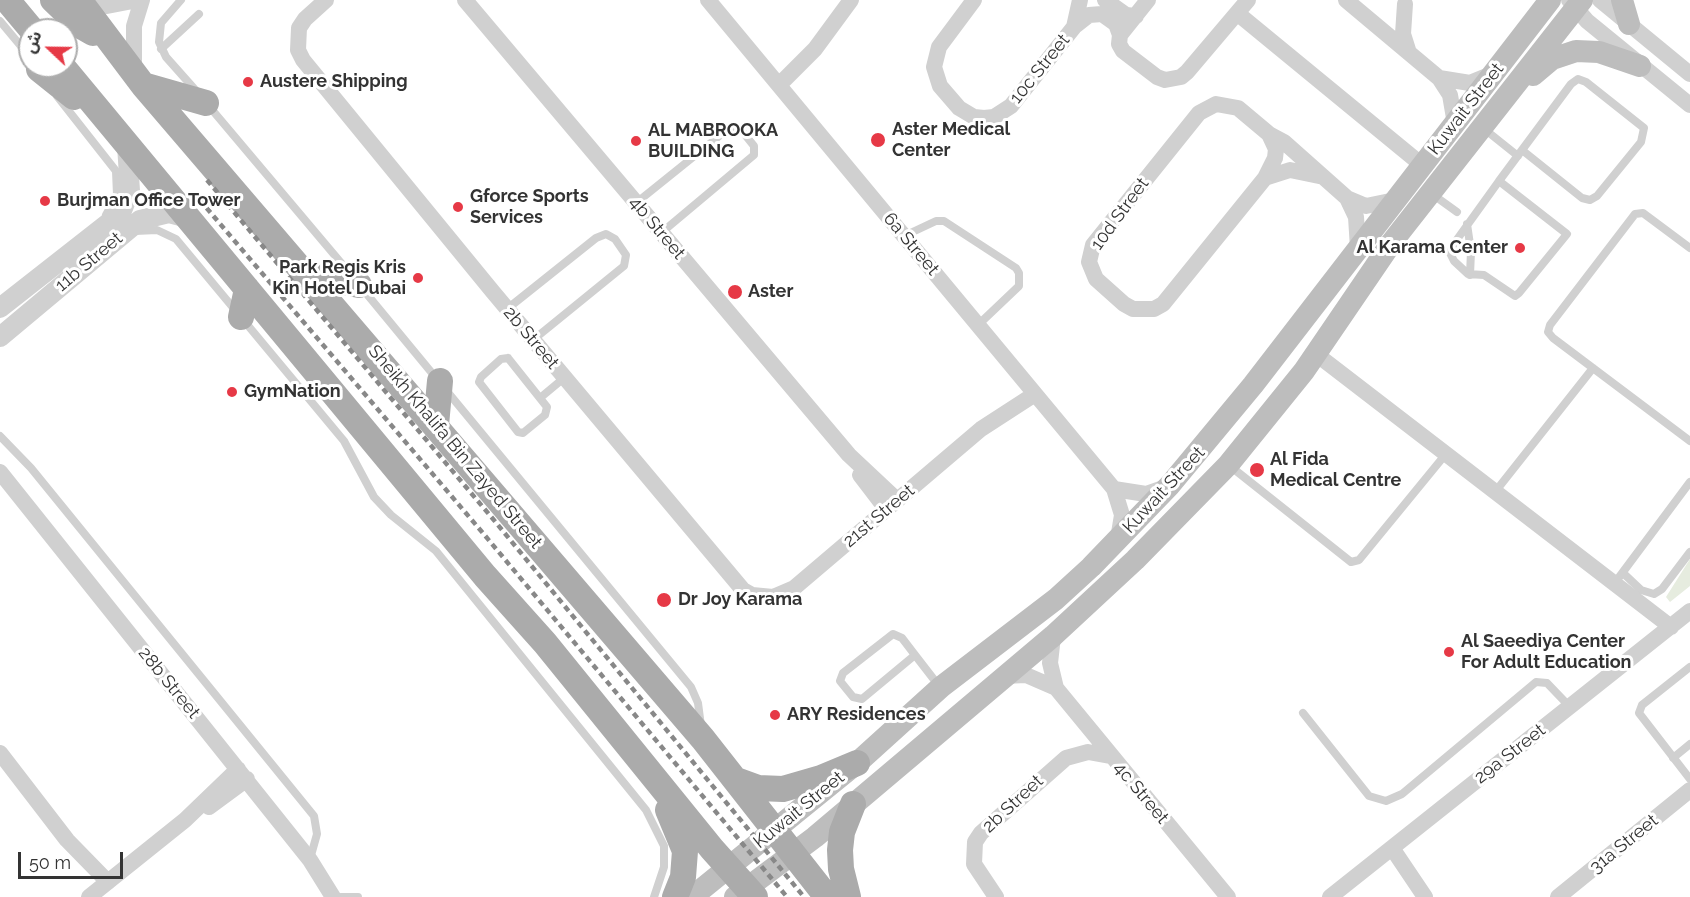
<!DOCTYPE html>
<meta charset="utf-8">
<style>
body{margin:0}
#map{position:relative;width:1690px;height:897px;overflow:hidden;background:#fff;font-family:Raleway,"Noto Sans Arabic",sans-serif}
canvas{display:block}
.north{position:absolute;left:18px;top:18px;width:60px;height:60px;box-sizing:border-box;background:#fff;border:2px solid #adadad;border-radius:50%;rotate:292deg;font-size:16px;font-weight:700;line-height:24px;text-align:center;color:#333}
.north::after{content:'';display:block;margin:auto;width:21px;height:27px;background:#e63946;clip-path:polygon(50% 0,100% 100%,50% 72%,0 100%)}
.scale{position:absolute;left:18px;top:852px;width:105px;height:27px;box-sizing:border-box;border:3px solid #333;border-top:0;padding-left:8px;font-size:18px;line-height:21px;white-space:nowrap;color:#333;-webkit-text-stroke:4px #fff;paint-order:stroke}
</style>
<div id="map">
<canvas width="1690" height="897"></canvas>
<div class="north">ش</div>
<div class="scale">50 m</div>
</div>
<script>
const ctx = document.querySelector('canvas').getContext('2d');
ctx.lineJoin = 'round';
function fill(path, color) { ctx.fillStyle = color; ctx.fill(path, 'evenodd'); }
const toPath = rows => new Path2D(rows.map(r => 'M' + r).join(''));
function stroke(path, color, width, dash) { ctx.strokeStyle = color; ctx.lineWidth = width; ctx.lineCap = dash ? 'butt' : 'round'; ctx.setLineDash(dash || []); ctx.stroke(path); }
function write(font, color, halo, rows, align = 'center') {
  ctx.font = font + ' Raleway,sans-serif'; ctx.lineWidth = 6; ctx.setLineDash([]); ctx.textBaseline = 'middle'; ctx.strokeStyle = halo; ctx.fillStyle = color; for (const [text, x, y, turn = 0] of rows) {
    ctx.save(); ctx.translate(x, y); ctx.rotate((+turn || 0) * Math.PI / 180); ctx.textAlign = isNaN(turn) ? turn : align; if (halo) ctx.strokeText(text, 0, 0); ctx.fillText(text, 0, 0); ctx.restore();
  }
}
const green = toPath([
 [1690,559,1690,586,1670,602,1666,597]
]);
const service = toPath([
 [181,0,161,23,159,42,166,57,198,93],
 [0,21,30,57],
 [161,49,199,14],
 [57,96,116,171,117,195,106,215],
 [208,105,353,277],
 [1483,128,1518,156],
 [1499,181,1453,245,1450,253,1454,261,1468,274,1484,275,1515,296,1519,293,1567,234,1499,181,1522,150,1571,84,1578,79,1586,82,1644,128,1641,142,1597,196,1590,200,1582,198,1522,150],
 [1432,194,1457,212],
 [636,203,728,129,736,128,742,131,754,146,754,155,661,233],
 [1467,224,1471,251,1470,275],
 [135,231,157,230,176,239,344,441,374,497,391,515,436,551,646,810,664,846,664,867,654,897],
 [904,236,936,221,944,221,1016,268,1019,273,1019,286,978,325],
 [1690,248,1643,213,1635,214,1550,325,1548,332,1553,338,1690,441],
 [361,287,691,687,698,703,701,726],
 [507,309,596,238,606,234,615,239,626,255,624,266,533,340],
 [508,358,547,407,545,415,523,433,518,432,479,382,481,377,501,359,508,358],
 [540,398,564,378],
 [0,436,31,468,314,816,317,834,310,859],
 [1230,466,1351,562,1359,560,1445,455],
 [1495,492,1593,368],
 [1623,573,1641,590,1654,594,1662,589,1690,552],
 [1614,584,1690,482],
 [915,655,862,699,853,697,840,681,843,673,893,634,902,638,915,655,939,686],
 [1690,667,1642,705,1639,713,1690,779],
 [1303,713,1369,796,1386,801,1402,794,1536,682,1547,683,1570,707],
 [1673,758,1690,744],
 [341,897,358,897]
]);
const minor = toPath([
 [84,0,107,6,138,0],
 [326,0,305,19,299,28,298,50,303,60,493,292,743,590,752,595,773,597,794,588,981,429,1035,394],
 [465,0,849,455,897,500],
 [708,0,1114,489,1122,515,1118,539],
 [974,0,939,47,934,67,940,86,959,108,974,117,984,118,994,117,1011,106,1074,27,1080,0],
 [1105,0,1126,15,1136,16],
 [1148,0,1120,35,1119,44,1123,51,1157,77,1165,80,1181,77,1187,72,1248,0],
 [1346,0,1439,78,1450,95,1455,124],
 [1569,0,1587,21,1690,105],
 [1600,0,1690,74],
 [1405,4,1403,34,1409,53],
 [1237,13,1422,165],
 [1075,26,1089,15,1102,14,1116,24,1120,35],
 [134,70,134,26,142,0],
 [1439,78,1470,83,1492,74],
 [779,85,815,49,851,0],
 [1269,134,1276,149,1275,158,1265,178,1163,304,1154,309,1133,309,1124,304,1096,279,1089,262,1093,245,1199,113,1216,104,1238,108,1269,134,1284,142,1347,198,1366,206,1395,200],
 [1265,178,1290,170,1319,176],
 [1347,198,1356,217,1358,248],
 [1316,354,1671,627],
 [0,472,310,860,333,897],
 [860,475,886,509],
 [1114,489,1146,494,1166,487],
 [1053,636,1050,663,1056,688],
 [1004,676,1026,675,1056,688,1228,897],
 [0,753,67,840,108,882],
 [209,807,247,779],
 [1392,848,1425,897],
 [89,897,185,820,238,769],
 [996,897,974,864,975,842,981,833,1066,758,1088,752,1110,756],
 [1330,897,1690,611],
 [1558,897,1690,790]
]);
const tertiary = toPath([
 [0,308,121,213,130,191,127,145],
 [0,337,140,220,169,213,188,218]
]);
const secondary = toPath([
 [1622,0,1629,24],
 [1533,75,1552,59,1576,51,1599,52,1640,66],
 [692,897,857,763,941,687,1056,599,1091,567,1170,485,1253,385,1550,0],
 [735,897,815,837,1053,636,1135,560,1228,465,1304,371,1392,242,1582,0]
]);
const primary = toPath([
 [7,0,32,30],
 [53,0,79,25,93,33],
 [79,0,143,85,703,739,827,897],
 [62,66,485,576,545,643,712,849,755,897],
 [39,69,74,97],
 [143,85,206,103],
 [308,275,359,285],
 [241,317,247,289],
 [436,425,440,381],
 [736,780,758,788,783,789,821,778,857,763],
 [668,810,685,851,683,877,675,897],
 [848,897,841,869,840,850,842,832,853,804]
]);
const rail = toPath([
 [207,180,493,519,804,897],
 [193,192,482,532,787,897]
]);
const markers = [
 [248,82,6,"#e63946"],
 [878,140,8,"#e63946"],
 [636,141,6,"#e63946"],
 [45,201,6,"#e63946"],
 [458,207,6,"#e63946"],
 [1520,248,6,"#e63946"],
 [418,278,6,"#e63946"],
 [735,292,8,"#e63946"],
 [232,392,6,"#e63946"],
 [1257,470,8,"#e63946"],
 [664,600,8,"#e63946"],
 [1449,652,6,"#e63946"],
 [775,715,6,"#e63946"]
];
const streetNames = [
 ["10c Street",1040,69,-51],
 ["Kuwait Street",1466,109,-52],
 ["10d Street",1120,214,-54],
 ["4b Street",657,228,50],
 ["6a Street",911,244,50],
 ["11b Street",89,262,-40],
 ["2b Street",531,338,50],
 ["Sheikh Khalifa Bin Zayed Street",455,447,50],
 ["Kuwait Street",1164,490,-47],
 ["21st Street",879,516,-40],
 ["28b Street",169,683,51],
 ["29a Street",1510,754,-38],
 ["4c Street",1141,793,50],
 ["2b Street",1013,804,-43],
 ["Kuwait Street",799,810,-39],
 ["31a Street",1624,844,-39]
];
const poiNames = [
 ["Austere Shipping",260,82],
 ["Aster Medical",892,130],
 ["Center",892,151],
 ["AL MABROOKA",648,131],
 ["BUILDING",648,152],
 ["Gforce Sports",470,197],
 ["Services",470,218],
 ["Burjman Office Tower",57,201],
 ["Al Karama Center",1508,248,"right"],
 ["Park Regis Kris",406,268,"right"],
 ["Kin Hotel Dubai",406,289,"right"],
 ["Aster",748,292],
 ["GymNation",244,392],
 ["Al Fida",1270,460],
 ["Medical Centre",1270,481],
 ["Dr Joy Karama",678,600],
 ["Al Saeediya Center",1461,642],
 ["For Adult Education",1461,663],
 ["ARY Residences",787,715]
];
fill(green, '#e6ecdf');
stroke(service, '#d0d0d0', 8);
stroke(minor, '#d0d0d0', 16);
stroke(tertiary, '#d0d0d0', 20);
stroke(secondary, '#bdbdbd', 22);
stroke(primary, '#ababab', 26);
stroke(rail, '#888', 4.5, [6, 4.5]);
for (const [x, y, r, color] of markers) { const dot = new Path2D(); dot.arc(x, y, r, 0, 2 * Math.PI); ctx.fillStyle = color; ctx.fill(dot); stroke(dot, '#fff', 2); }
write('18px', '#333', '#fff', streetNames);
write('bold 18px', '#333', '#fff', poiNames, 'left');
</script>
